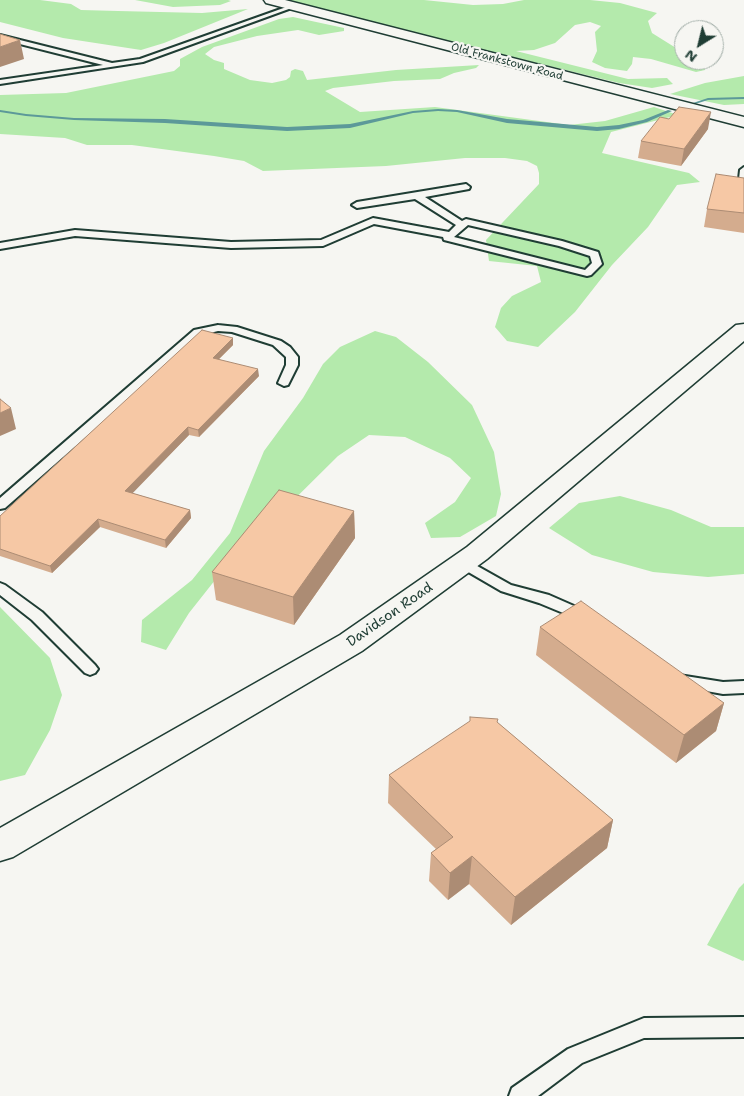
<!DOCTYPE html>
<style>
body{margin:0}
#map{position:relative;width:744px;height:1096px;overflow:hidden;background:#f6f6f2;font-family:"Shantell Sans",sans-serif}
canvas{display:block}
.north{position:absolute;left:674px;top:20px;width:50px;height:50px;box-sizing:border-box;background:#f6f6f2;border:1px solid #a0aca6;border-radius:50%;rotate:216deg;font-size:14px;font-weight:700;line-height:20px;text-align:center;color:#1f3d34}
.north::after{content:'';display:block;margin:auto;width:18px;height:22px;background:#1f3d34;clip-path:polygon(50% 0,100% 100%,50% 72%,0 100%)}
</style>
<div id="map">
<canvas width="744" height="1096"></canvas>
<div class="north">N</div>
</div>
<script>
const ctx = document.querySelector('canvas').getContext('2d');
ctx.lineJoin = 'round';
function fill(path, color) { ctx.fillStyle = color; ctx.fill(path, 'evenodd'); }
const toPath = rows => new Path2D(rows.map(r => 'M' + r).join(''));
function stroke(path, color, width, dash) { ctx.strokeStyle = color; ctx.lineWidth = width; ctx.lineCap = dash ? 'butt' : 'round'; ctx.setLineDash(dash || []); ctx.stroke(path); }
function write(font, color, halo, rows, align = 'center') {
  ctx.font = font + ' "Shantell Sans",sans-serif'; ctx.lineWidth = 4.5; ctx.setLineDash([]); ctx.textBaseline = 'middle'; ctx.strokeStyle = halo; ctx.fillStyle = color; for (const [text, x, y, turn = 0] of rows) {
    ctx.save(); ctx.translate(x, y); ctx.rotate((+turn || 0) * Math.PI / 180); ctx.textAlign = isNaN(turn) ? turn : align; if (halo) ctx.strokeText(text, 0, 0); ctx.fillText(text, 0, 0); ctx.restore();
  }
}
const green = toPath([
 [0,0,40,0,71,4,81,10,118,11,202,13,248,9,164,43,141,50,63,38,0,22],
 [135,0,228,0,231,1,220,5,173,7],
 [278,0,424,0,473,5,503,4,524,0,590,0,620,3,657,13,648,21,652,33,684,53,684,60,696,60,703,64,705,70,696,72,651,59,633,57,632,64,627,71,605,68,592,62,597,51,595,32,601,26,590,22,575,25,555,43,534,50,516,51,628,79,667,78,673,84,652,88,619,83],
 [293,17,344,28,344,31,319,35,298,30,257,36,214,47,205,54,214,60,224,63,224,69,250,80,272,83,286,80,290,77,291,71,295,69,303,71,307,80,396,70,479,65,476,68,454,73,440,79,394,81,333,88,325,91,360,112,435,107,569,125,605,121,654,107,678,115,611,132,602,153,689,173,700,182,677,185,648,227,612,265,575,312,538,347,507,341,495,327,501,308,512,296,541,282,537,266,489,261,486,240,539,184,539,173,537,166,527,161,505,158,465,158,386,166,263,171,244,161,214,156,132,145,87,145,65,138,0,134,0,95,66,93,174,71,180,66,180,59,202,47,279,19],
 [744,76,744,104,724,105,670,94,705,83],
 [375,331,396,337,428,362,472,405,494,452,501,494,496,516,460,537,431,538,425,523,455,502,471,478,450,458,405,437,369,435,338,456,223,570,189,613,166,650,141,642,142,620,192,580,230,533,264,451,303,398,323,364,340,347],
 [620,496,671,510,711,527,744,527,744,574,708,577,653,572,592,555,549,528,579,503],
 [0,607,50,658,62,695,50,730,25,775,0,781],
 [744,883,744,960,743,961,707,945,739,888]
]);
const stream = toPath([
 [744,97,744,99,708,100,692,105,690,104,708,98,744,97],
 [438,109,457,110,507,119,597,127,619,125,643,120,668,110,672,111,647,122,619,129,597,131,507,123,457,112,438,111,413,113,350,128,287,131,165,123,74,120,26,116,0,112,0,110,26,114,74,118,165,119,287,127,350,124,413,111,438,109]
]);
const lane = toPath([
 [292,5,297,6,143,62,0,84,0,80,103,65,0,39,0,35,112,63,140,59,292,5],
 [744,167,744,181,743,182,739,179,740,170,744,167],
 [466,184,470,187,469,189,425,197,462,221,466,219,562,241,598,252,602,264,591,275,587,276,444,240,443,237,374,224,323,246,231,248,75,236,0,249,0,243,75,230,231,242,321,240,373,218,449,232,456,225,415,199,357,208,352,205,357,202,466,184],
 [468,225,559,246,590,256,592,263,585,270,454,237,468,225],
 [218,325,237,327,281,341,290,347,298,357,298,365,288,385,284,386,278,383,286,365,286,357,273,345,232,332,218,331,202,335,5,508,0,509,0,498,194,330,218,325],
 [463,558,511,585,549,595,590,613,592,617,590,621,585,622,539,603,501,591,458,566,456,563,458,560,463,558],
 [0,583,5,585,42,612,95,665,98,669,95,673,90,675,85,673,32,620,0,595,0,583],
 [679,675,723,682,744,681,744,693,723,694,673,685,671,681,673,677,679,675],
 [744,1017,744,1037,644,1038,582,1063,538,1096,509,1096,512,1088,568,1049,644,1018,744,1017]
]);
const secondary = toPath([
 [264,0,285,0,744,117,744,127,266,3,264,0],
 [744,324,744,341,487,559,362,651,13,857,0,861,0,828,340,635,467,547,736,325,744,324]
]);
const wall = toPath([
 [708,129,681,166,638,158,641,141],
 [744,178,744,233,704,227,707,209],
 [233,338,233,345,219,359,259,376,199,437,189,435,132,493,190,510,191,518,166,548,100,527,52,573,0,556,0,516],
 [354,511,355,538,294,625,216,600,212,572],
 [540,627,724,703,716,731,676,763,536,655],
 [497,722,613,820,607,848,511,925,469,884,448,900,429,881,431,853,436,849,388,803,389,775]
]);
const shadedWall = toPath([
 [20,40,24,59,0,67,0,47],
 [711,112,708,129,681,166,684,149],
 [233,338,233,345,213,365,213,358],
 [258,369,259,376,199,437,198,430],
 [11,408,16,429,0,436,0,413],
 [188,427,189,435,127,499,125,491],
 [190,510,191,518,166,548,165,540],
 [354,511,355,538,294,625,293,597],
 [98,519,100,527,52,573,50,566],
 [724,703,716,731,676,763,684,735],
 [613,820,607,848,511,925,515,897],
 [472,856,469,884,448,900,450,873]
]);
const building = toPath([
 [0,34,20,40,0,47,0,34],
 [679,107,711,112,684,149,641,141,660,117,669,119,679,107],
 [716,174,744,178,744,213,707,209,716,174],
 [202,330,233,338,213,358,258,369,198,430,188,427,125,491,190,510,165,540,98,519,50,566,0,549,0,516,202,330],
 [0,399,11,408,0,413,0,399],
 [279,490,354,511,293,597,212,572,279,490],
 [581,601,724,703,684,735,540,627,581,601],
 [470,717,498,719,497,722,613,820,515,897,472,856,450,873,431,853,453,837,389,775,470,721,470,717]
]);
const farStreetnames = [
 ["Old Frankstown Road",507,62,15]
];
const streetNames = [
 ["Davidson Road",390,615,-35]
];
fill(green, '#b4eaac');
fill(stream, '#5c9999');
stroke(lane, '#1f3d34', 4);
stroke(secondary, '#1f3d34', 3);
fill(lane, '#f6f6f2');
fill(secondary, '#f6f6f2');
fill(wall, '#d4ac8e');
fill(shadedWall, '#ac8c74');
fill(building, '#f6c8a5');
stroke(building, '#ac8c74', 1);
write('11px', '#1f3d34', '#f6f6f2', farStreetnames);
write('14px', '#1f3d34', '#f6f6f2', streetNames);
</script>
